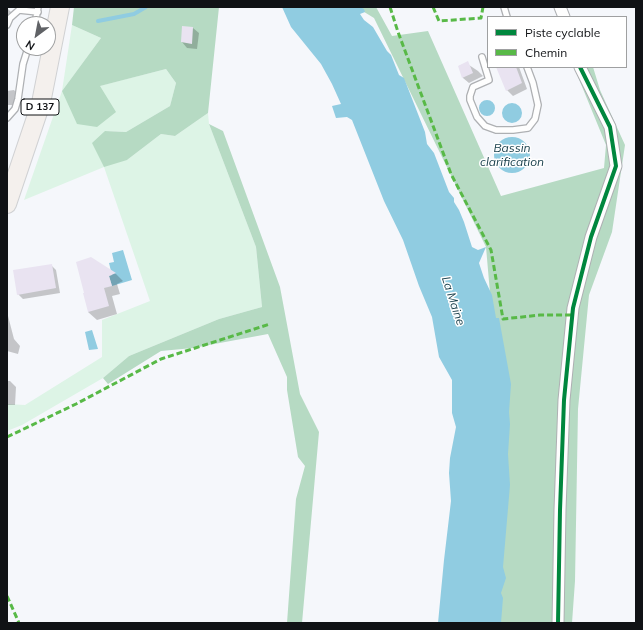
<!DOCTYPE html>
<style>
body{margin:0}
#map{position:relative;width:643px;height:630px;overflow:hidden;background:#f5f7fb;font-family:Mulish,sans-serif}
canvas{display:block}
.frame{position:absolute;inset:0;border:8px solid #101215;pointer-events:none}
.legend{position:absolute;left:487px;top:16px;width:140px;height:52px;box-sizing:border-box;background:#fff;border:1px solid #9fa0a1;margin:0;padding:5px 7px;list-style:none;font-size:12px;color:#101215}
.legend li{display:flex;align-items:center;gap:8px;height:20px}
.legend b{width:20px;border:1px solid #9fa0a1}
.north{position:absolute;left:16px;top:16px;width:40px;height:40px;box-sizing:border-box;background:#fff;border:1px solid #9fa0a1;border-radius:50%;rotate:212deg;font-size:11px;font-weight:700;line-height:16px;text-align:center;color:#101215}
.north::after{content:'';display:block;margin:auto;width:14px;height:18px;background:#606266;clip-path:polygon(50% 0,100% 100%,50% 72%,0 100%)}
</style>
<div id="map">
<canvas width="643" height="630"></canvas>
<div class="frame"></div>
<ul class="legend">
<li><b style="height:5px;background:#00873e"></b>Piste cyclable</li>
<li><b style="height:5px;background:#58b947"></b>Chemin</li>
</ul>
<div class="north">N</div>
</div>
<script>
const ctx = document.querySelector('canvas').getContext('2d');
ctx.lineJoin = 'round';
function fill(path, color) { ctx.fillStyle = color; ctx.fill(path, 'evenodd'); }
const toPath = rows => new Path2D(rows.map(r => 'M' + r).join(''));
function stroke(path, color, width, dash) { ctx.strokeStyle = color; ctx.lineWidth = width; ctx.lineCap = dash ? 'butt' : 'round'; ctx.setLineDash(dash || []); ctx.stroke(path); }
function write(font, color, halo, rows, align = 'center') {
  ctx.font = font + ' Mulish,sans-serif'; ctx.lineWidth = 3; ctx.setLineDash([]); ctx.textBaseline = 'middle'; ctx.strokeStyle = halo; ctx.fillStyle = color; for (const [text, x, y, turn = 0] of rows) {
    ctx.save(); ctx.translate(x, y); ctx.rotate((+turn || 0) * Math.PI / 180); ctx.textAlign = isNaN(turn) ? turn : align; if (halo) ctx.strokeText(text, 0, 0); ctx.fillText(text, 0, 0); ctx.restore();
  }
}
const green = toPath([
 [72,25,101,38,62,91,99,86,166,69,176,83,170,106,126,132,105,131,127,160,161,134,175,136,208,113,209,124,256,247,262,307,219,319,129,356,103,378,22,425,7,431,7,404,25,405,102,357,102,320,150,301,104,167,24,200,62,91]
]);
const forest = toPath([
 [74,7,219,7,208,113,175,136,161,134,127,160,104,167,92,143,105,131,126,132,170,106,176,83,166,69,100,86,116,112,97,127,77,124,62,91,101,38,72,25],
 [356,7,376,7,392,36,428,31,501,196,604,168,606,145,574,67,593,67,600,90,625,145,612,232,589,295,578,409,575,581,572,623,491,623,500,408,486,247,374,18],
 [209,124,223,131,280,287,300,394,319,432,302,623,287,623,296,499,305,466,298,457,287,390,287,377,268,334,193,348,161,351,108,384,103,378,129,356,219,319,262,307,256,247]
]);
const water = toPath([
 [282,7,362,7,362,8,364,9,365,12,360,14,364,20,373,27,387,51,391,55,399,75,404,78,425,132,427,144,434,153,449,192,454,198,454,202,459,210,464,222,472,247,478,250,486,247,479,263,484,278,492,295,496,318,499,318,511,384,509,412,510,424,508,454,510,485,503,567,506,578,501,593,503,598,501,623,438,623,444,560,451,501,449,473,450,458,456,427,452,413,452,380,439,357,432,317,419,286,403,240,384,201,352,120,347,117,336,118,332,106,341,104,332,84,321,64,291,27],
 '479 108a8 8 0 1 1 16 0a8 8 0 1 1-16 0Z',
 '502 113a10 10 0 1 1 20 0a10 10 0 1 1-20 0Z',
 '494 155a18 18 0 1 1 36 0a18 18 0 1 1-36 0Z',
 [123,250,132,280,112,286,109,276,112,275,109,263,114,262,112,253],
 [92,330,98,349,89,350,85,332]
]);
const shadow = toPath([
 [7,8,12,13,7,20],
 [193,28,199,33,197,49,187,48,182,42],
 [466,63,478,71,483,76,469,83,463,78,459,66],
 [497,67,519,67,527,89,513,96,507,90],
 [14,90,19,96,18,105,7,105,7,91],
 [91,258,116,274,123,281,117,284,120,294,112,296,117,314,97,320,88,312],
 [51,265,56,270,60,293,23,299,18,294],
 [7,312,14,339,20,346,18,354,7,351],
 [7,381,10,381,16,387,15,405,7,405]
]);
const stream = toPath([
 [98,21,134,14,146,7]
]);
const building = toPath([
 [182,26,193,27,192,44,181,42],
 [468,61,473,73,462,78,458,66],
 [496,67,516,67,522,83,506,91],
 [91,257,116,273,109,276,112,286,104,288,109,306,88,312,83,293,84,293,76,262],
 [52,264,56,288,17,295,13,270]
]);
const service = toPath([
 [504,7,507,17],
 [35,24,38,7],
 [7,25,10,18,19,10,38,12],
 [482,57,489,80,473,87,470,96,470,100,477,117,485,126,496,130,513,130,528,128,535,119,538,105,533,83,527,67],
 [7,118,15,109,18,99,23,64,28,48]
]);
const minor = toPath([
 [560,7,564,17],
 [558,623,560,510,564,400,573,308,591,237,616,166,610,127,580,67]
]);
const primary = toPath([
 [7,204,41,103,60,7]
]);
const quiet = toPath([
 [390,7,398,32,451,174,491,250,503,319,540,315,572,315],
 [433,7,439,21,481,18,483,7],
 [7,437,76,404,161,359,270,324],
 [7,596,19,623]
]);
const cycleway = toPath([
 [558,623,560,510,564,400,573,308,591,237,616,166,610,127,580,67]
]);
const shields = [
 [40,107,38]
];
const shieldNames = [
 ["D 137",40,107]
];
const waterNames = [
 ["Bassin",512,148],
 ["clarification",512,162],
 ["La Maine",453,301,72]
];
fill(green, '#ddf4e6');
fill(forest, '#b6dac3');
fill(water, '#90cce1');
fill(shadow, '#0003');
stroke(stream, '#90cce1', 4);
fill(building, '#e9e3f1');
stroke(service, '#aeb0b3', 8);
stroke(minor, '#aeb0b3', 13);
stroke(primary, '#d0d1d3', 20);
stroke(service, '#fefefe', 5.5);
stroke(minor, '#fefefe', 11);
stroke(primary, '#f4f0ed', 18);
stroke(quiet, '#58b947', 3, [6, 3]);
stroke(cycleway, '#00873e', 4);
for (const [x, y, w] of shields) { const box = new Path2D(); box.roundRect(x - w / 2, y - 8, w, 16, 3); ctx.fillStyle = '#fff'; ctx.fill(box); stroke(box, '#101215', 1); }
write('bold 10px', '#101215', null, shieldNames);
write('italic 12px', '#1a414d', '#fff', waterNames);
</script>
